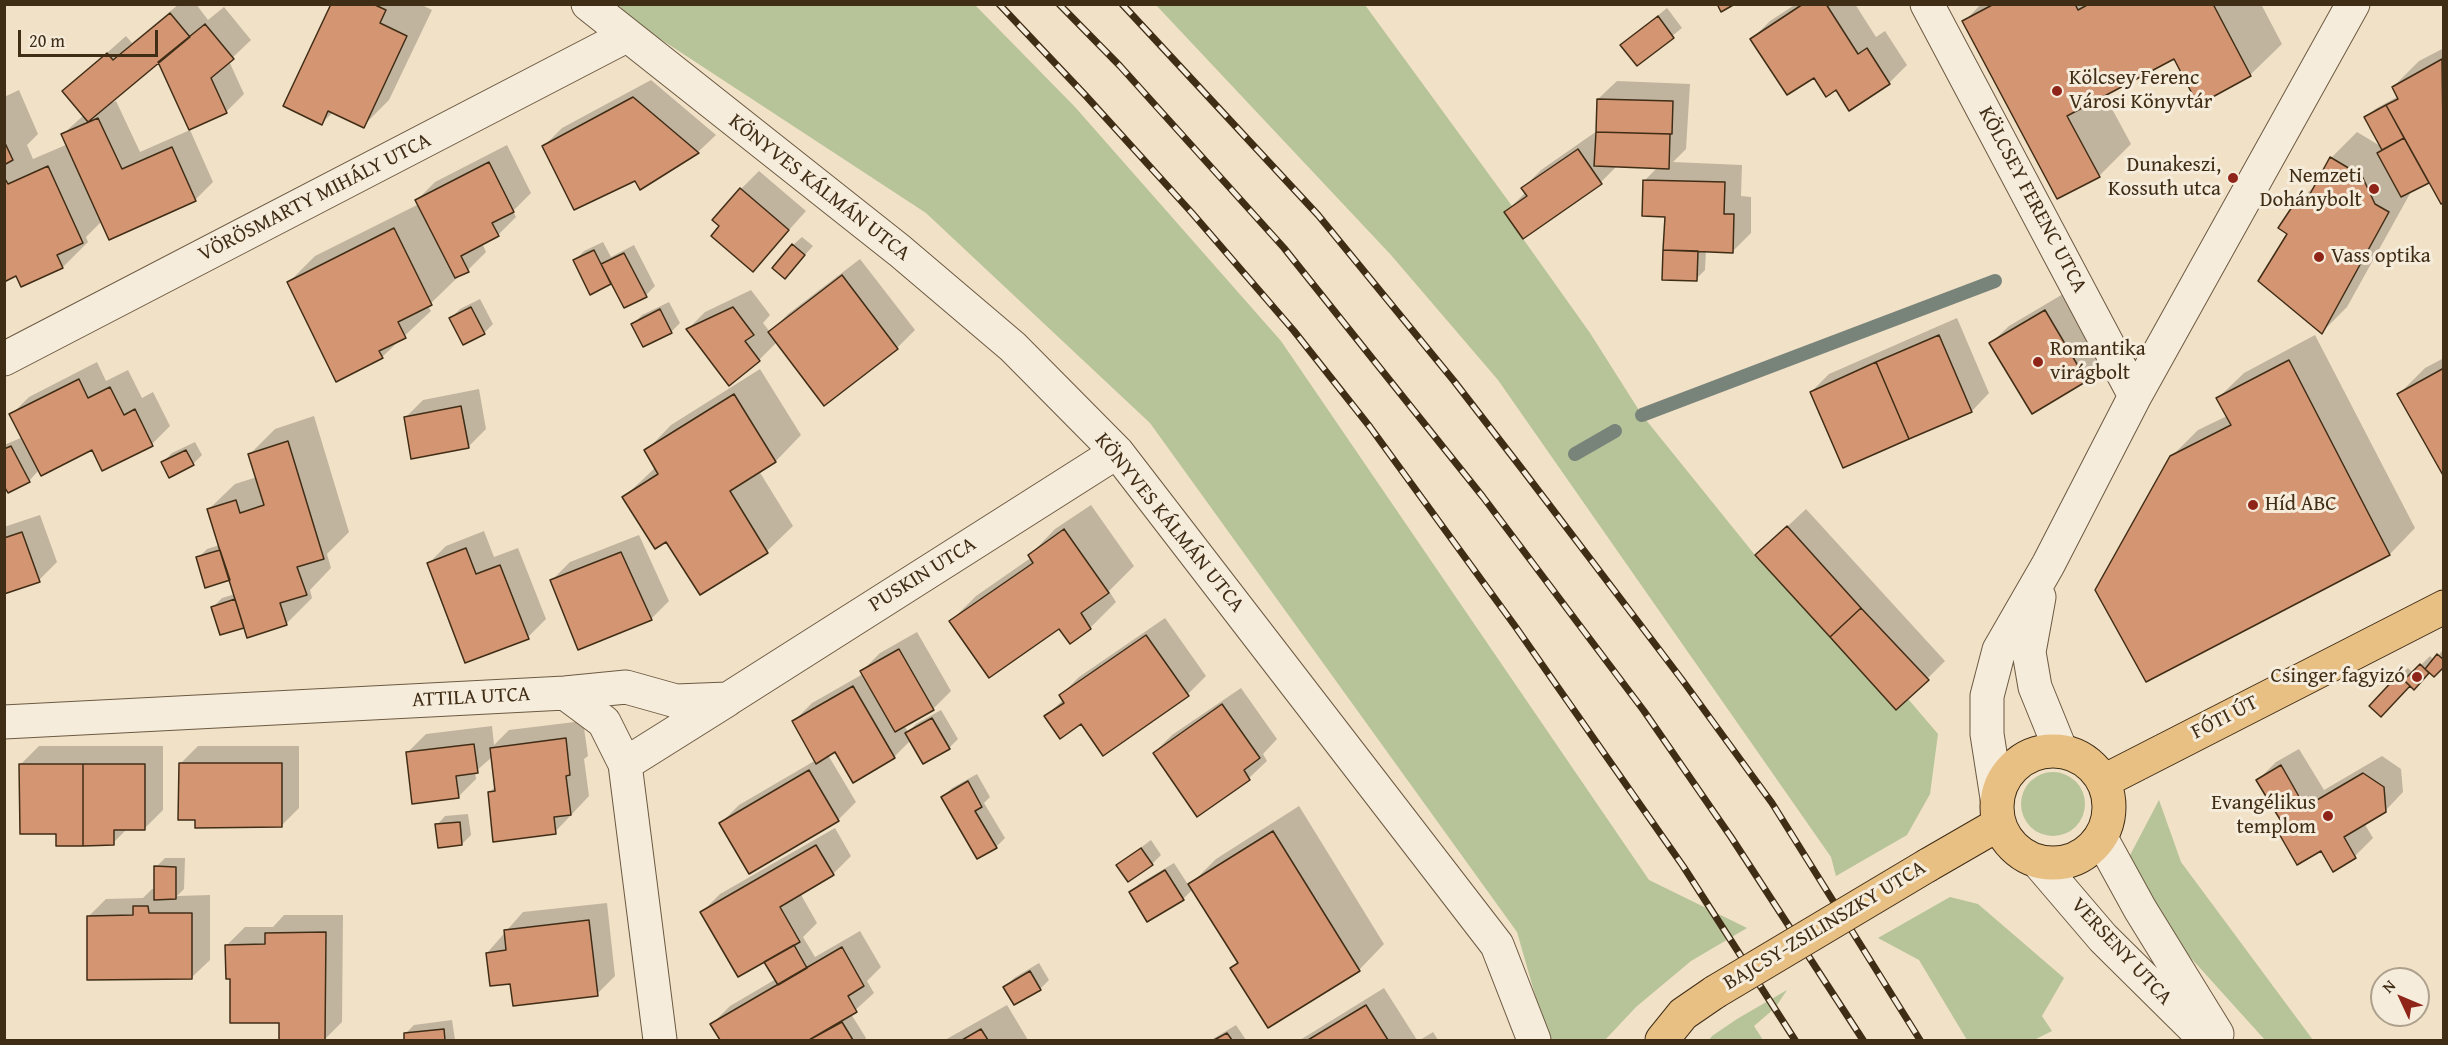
<!DOCTYPE html>
<meta charset="utf-8">
<style>
body{margin:0}
#map{position:relative;width:2448px;height:1045px;overflow:hidden;background:#f1e1c7;font-family:"Gentium Book Plus",serif}
canvas{display:block}
.frame{position:absolute;inset:0;border:6px solid #402d16;pointer-events:none}
.north{position:absolute;left:2370px;top:967px;width:60px;height:60px;box-sizing:border-box;background:#f6ecdb;border:2px solid #ada08c;border-radius:50%;rotate:314deg;font-size:16px;font-weight:700;line-height:24px;text-align:center;color:#402d16}
.north::after{content:'';display:block;margin:auto;width:21px;height:27px;background:#8f2418;clip-path:polygon(50% 0,100% 100%,50% 72%,0 100%)}
.scale{position:absolute;left:18px;top:30px;width:140px;height:27px;box-sizing:border-box;border:3px solid #402d16;border-top:0;padding-left:8px;font-size:18px;line-height:21px;white-space:nowrap;color:#402d16;-webkit-text-stroke:4px #f6ecdb;paint-order:stroke}
</style>
<div id="map">
<canvas width="2448" height="1045"></canvas>
<div class="frame"></div>
<div class="north">N</div>
<div class="scale">20 m</div>
</div>
<script>
const ctx = document.querySelector('canvas').getContext('2d');
ctx.lineJoin = 'round';
function fill(path, color) { ctx.fillStyle = color; ctx.fill(path, 'evenodd'); }
const toPath = rows => new Path2D(rows.map(r => 'M' + r).join(''));
function stroke(path, color, width, dash) { ctx.strokeStyle = color; ctx.lineWidth = width; ctx.lineCap = dash ? 'butt' : 'round'; ctx.setLineDash(dash || []); ctx.stroke(path); }
function write(font, color, halo, rows, align = 'center') {
  ctx.font = font + ' "Gentium Book Plus",serif'; ctx.lineWidth = 6; ctx.setLineDash([]); ctx.textBaseline = 'middle'; ctx.strokeStyle = halo; ctx.fillStyle = color; for (const [text, x, y, turn = 0] of rows) {
    ctx.save(); ctx.translate(x, y); ctx.rotate((+turn || 0) * Math.PI / 180); ctx.textAlign = isNaN(turn) ? turn : align; if (halo) ctx.strokeText(text, 0, 0); ctx.fillText(text, 0, 0); ctx.restore();
  }
}
const green = toPath([
 [618,5,975,5,1075,107,1281,341,1649,880,1747,928,1691,961,1636,1007,1605,1040,1548,1040,1517,932,1150,423,926,213,639,25],
 [1156,5,1365,5,1512,206,1504,212,1590,333,1642,415,1755,555,1830,637,1903,693,1938,734,1930,794,1907,835,1836,876,1831,857,1498,380,1391,255],
 '2021 804a32 32 0 1 1 64 0a32 32 0 1 1-64 0Z',
 [2159,800,2181,862,2313,1040,2265,1040,2162,926,2127,861],
 [1950,897,1978,904,2064,978,2042,1016,2052,1031,2034,1040,1967,1040,1919,960,1878,938],
 [1787,990,1775,1008,1754,1026,1763,1040,1709,1040,1712,1036,1737,1019]
]);
const shadow = toPath([
 [179,4,196,4,208,20,224,7,251,40,229,61,244,94,226,112,159,60,107,105,116,101,140,152,190,130,213,182,195,200,102,221,86,237,88,242,63,267,17,274,4,280,4,97,19,90,38,134,27,145,33,159,68,144,63,134,84,115,64,91,126,36,132,43],
 [332,4,420,4,432,10,389,100,363,126,333,112,322,123],
 [1796,4,1855,4,1876,37,1885,31,1907,65,1889,83,1850,109,1836,88,1752,39,1770,21],
 [1981,4,2261,4,2282,44,2250,75,2174,57,2104,94,2131,144,2099,176,1964,22],
 [1667,8,1682,28,1637,64,1622,45],
 [2444,48,2444,201,2429,180,2412,190,2347,307,2322,332,2289,233,2296,205,2318,182,2332,157,2357,132,2382,147,2366,118,2375,109,2397,97,2393,87,2419,61],
 [651,80,716,135,698,152,544,146,562,128],
 [1617,81,1690,84,1686,149,1673,162,1742,165,1741,196,1751,197,1751,233,1733,251,1706,250,1705,270,1696,279,1666,216,1645,180,1658,167,1618,165,1601,182,1506,212,1526,192,1523,188,1541,170,1597,131,1598,99],
 [507,145,531,193,513,211,516,217,498,235,482,243,486,252,468,270,456,276,457,278,428,306,431,311,382,357,289,282,315,256,419,204,417,200,435,182],
 [759,171,806,211,753,270,721,226,741,189],
 [802,237,813,246,793,268,793,245],
 [603,242,611,257,634,245,655,286,646,295,612,282,591,293,575,260,584,251],
 [860,259,915,330,897,348,777,342,759,360,729,383,688,329,705,312,751,290,770,315,763,323,770,332,788,314],
 [2063,294,2104,362,2086,380,1991,343,2009,326],
 [480,299,493,324,484,333,451,318,460,309],
 [669,302,680,323,671,332,633,324,642,315],
 [1957,318,1989,393,1972,411,1843,466,1811,392,1829,374],
 [2315,335,2415,528,2390,554,2147,680,2171,457,2198,430,2227,416,2218,398,2244,373],
 [2444,358,2444,474,2399,394,2425,368],
 [97,362,106,381,128,370,142,398,153,392,170,426,152,444,92,448,39,470,29,481,4,483,4,445,23,437,11,415,29,397],
 [760,369,801,435,776,461,759,471,793,526,767,551,701,593,667,540,624,497,656,467,646,451,671,425],
 [479,389,486,429,468,447,405,418,423,400],
 [314,416,349,532,327,554,331,568,310,590,312,598,286,624,245,626,213,607,222,598,235,594,230,579,198,558,207,549,220,545,209,509,235,484,257,477,250,454,275,429],
 [195,442,202,455,193,464,163,462,172,453],
 [1091,505,1134,566,1109,591,1116,602,1090,628,1070,642,1059,627,951,621,976,596,1032,557,1030,555,1055,529],
 [1806,509,1945,661,1927,679,1757,555],
 [40,515,57,562,39,580,4,593,4,527],
 [484,531,494,557,518,548,546,619,528,637,428,564,446,546],
 [639,535,669,601,651,619,552,580,570,562],
 [1165,618,1206,676,1188,694,1103,754,1081,722,1046,716,1064,699,1061,695,1079,677],
 [917,632,951,691,933,709,904,725,908,732,916,724,941,710,958,739,949,748,911,740,894,757,835,750,828,755,856,802,838,820,721,823,739,805,816,760,794,721,812,703,863,674,862,671,880,653],
 [2444,649,2444,666,2430,671,2414,688,2410,684,2390,706,2399,676,2408,668,2413,673,2430,656,2434,660],
 [1241,688,1277,739,1263,754,1267,761,1249,778,1197,815,1154,753,1172,735],
 [583,721,588,756,584,759,589,796,555,832,489,793,496,786,492,757,475,772,476,779,458,797,408,752,426,734,492,726,494,745,509,730],
 [39,746,163,746,163,810,145,828,128,828,113,843,57,832,21,764],
 [198,746,299,746,299,808,281,826,196,818,180,764],
 [2299,749,2324,790,2382,756,2401,769,2403,792,2385,811,2364,823,2373,838,2355,856,2321,849,2275,825,2282,819,2258,780,2276,762],
 [977,774,990,797,984,803,1005,838,996,847,943,797,952,788],
 [1299,806,1384,944,1359,970,1232,968,1239,962,1193,889,1183,899,1130,893,1139,884,1174,863,1189,886,1216,859],
 [468,814,471,835,462,844,437,825,445,816],
 [835,828,851,856,833,874,800,893,817,923,803,937,815,957,860,931,881,967,867,981,874,993,851,1014,866,1038,864,1040,811,1040,814,1036,806,1040,722,1040,712,1024,730,1006,776,979,764,960,702,912,720,894],
 [1151,840,1161,855,1152,864,1118,865],
 [165,858,185,858,184,889,177,896,210,895,210,960,191,978,88,917,106,899,143,898,152,889,156,889,156,867],
 [607,903,615,976,597,994,512,982,487,953,523,912],
 [284,915,343,915,342,1022,324,1040,280,1040,281,1021,232,977,227,945,245,927,273,927],
 [1039,963,1049,980,1040,989,1005,987,1014,978],
 [1384,988,1417,1040,1300,1040],
 [1007,1005,1028,1040,945,1040],
 [452,1020,455,1040,406,1040,405,1034,414,1025],
 [1236,1025,1246,1040,1211,1040],
 [1433,1032,1438,1040,1420,1040]
]);
const stream = toPath([
 [1642,415,1995,281],
 [1575,454,1615,431]
]);
const building = toPath([
 [331,4,373,4,386,10,380,23,407,36,364,128,328,111,322,125,283,106,331,4],
 [1717,4,1735,4,1721,12,1717,4],
 [1803,4,1826,4,1858,54,1867,48,1890,84,1849,111,1836,90,1826,97,1814,78,1787,95,1750,39,1803,4],
 [1994,4,2075,4,2078,10,2089,4,2213,4,2251,76,2198,105,2174,59,2067,116,2100,177,2057,199,1962,21,1994,4],
 [170,13,190,37,88,122,62,91,107,53,113,60,170,13],
 [1658,16,1674,38,1637,66,1620,45,1658,16],
 [205,24,234,59,211,78,227,113,189,130,158,62,205,24],
 [2442,59,2444,203,2441,204,2386,105,2398,99,2392,87,2442,59],
 [633,97,699,153,640,190,635,181,574,210,542,146,633,97],
 [1597,99,1673,101,1672,134,1596,132,1597,99],
 [2386,105,2404,138,2382,150,2364,117,2386,105],
 [98,118,122,169,172,147,196,201,109,240,61,134,98,118],
 [1596,132,1670,134,1669,169,1594,166,1596,132],
 [2404,138,2429,183,2401,197,2377,153,2404,138],
 [4,141,13,160,4,165,4,141],
 [1578,149,1602,184,1523,239,1504,212,1527,196,1521,188,1578,149],
 [2330,157,2362,176,2375,204,2389,212,2322,334,2258,281,2287,234,2278,228,2294,204,2303,207,2330,157],
 [489,162,514,212,492,223,499,236,461,256,469,272,455,278,415,200,489,162],
 [48,166,83,243,57,255,63,268,21,287,16,276,4,282,4,177,8,184,48,166],
 [1643,180,1725,182,1724,214,1734,214,1733,253,1663,250,1665,217,1642,216,1643,180],
 [740,188,789,230,753,272,711,236,719,226,712,220,740,188],
 [394,228,432,305,398,322,406,338,379,351,383,358,336,382,287,282,394,228],
 [792,244,805,255,785,279,772,268,792,244],
 [594,250,611,284,590,295,573,260,594,250],
 [1663,250,1698,251,1697,281,1662,280,1663,250],
 [624,253,647,297,624,308,601,264,624,253],
 [842,275,898,349,824,406,768,332,842,275],
 [471,307,485,334,463,345,449,318,471,307],
 [733,307,754,335,745,341,760,361,729,386,686,329,733,307],
 [660,309,672,333,643,347,631,324,660,309],
 [2045,310,2087,381,2032,414,1989,343,2045,310],
 [1939,335,1972,412,1909,439,1876,362,1939,335],
 [2289,360,2390,555,2146,682,2095,590,2170,456,2231,425,2216,398,2289,360],
 [1876,362,1909,439,1843,468,1810,392,1876,362],
 [2444,368,2444,477,2397,394,2444,368],
 [79,379,88,398,110,387,124,415,135,409,153,446,102,471,92,450,41,476,9,414,79,379],
 [734,394,776,462,730,491,768,553,700,595,666,542,655,549,622,497,658,474,644,450,734,394],
 [461,406,469,448,411,459,404,417,461,406],
 [288,441,324,559,297,567,307,595,280,603,287,625,247,638,207,509,236,500,240,513,264,505,248,454,288,441],
 [11,446,30,482,8,493,4,486,4,449,11,446],
 [186,450,194,465,169,478,161,462,186,450],
 [1787,526,1861,608,1830,637,1755,555,1787,526],
 [1064,529,1109,593,1081,613,1091,629,1070,644,1059,629,989,678,949,621,1033,563,1028,555,1064,529],
 [22,532,40,582,4,594,4,538,22,532],
 [466,548,476,574,500,565,529,639,465,663,427,563,466,548],
 [220,550,230,580,205,588,196,557,220,550],
 [621,552,652,620,578,650,550,580,621,552],
 [235,599,244,628,220,635,211,607,235,599],
 [1861,608,1929,680,1896,710,1830,637,1861,608],
 [1146,635,1189,696,1103,756,1081,724,1060,739,1044,716,1064,703,1059,695,1146,635],
 [899,649,934,710,895,732,860,671,899,649],
 [2437,654,2444,660,2444,667,2434,677,2425,669,2437,654],
 [2420,664,2429,673,2414,690,2404,680,2420,664],
 [2398,675,2410,686,2381,717,2369,706,2398,675],
 [853,686,895,758,853,783,835,752,816,764,792,721,853,686],
 [1222,704,1260,758,1244,770,1250,780,1197,817,1153,753,1222,704],
 [932,718,950,749,923,764,905,733,932,718],
 [566,738,570,775,566,776,571,815,554,817,556,834,493,842,488,792,495,791,490,748,566,738],
 [474,744,478,773,456,776,459,798,412,804,406,752,474,744],
 [179,763,282,763,282,827,195,828,195,820,178,820,179,763],
 [19,764,83,764,83,846,56,846,56,834,20,834,19,764],
 [83,764,145,764,145,830,114,830,114,845,83,846,83,764],
 [2281,765,2305,807,2363,773,2384,787,2386,812,2344,837,2356,858,2333,872,2321,851,2297,865,2274,825,2281,821,2256,780,2281,765],
 [809,770,839,821,749,874,719,823,809,770],
 [968,781,982,807,975,811,997,848,977,859,941,797,968,781],
 [460,822,462,845,438,848,435,824,460,822],
 [1273,831,1360,971,1268,1028,1230,968,1238,963,1188,884,1273,831],
 [816,845,834,875,780,907,800,942,738,977,700,912,816,845],
 [1141,848,1153,865,1128,882,1116,865,1141,848],
 [154,866,176,867,176,899,154,900,154,866],
 [1165,870,1184,900,1147,922,1129,892,1165,870],
 [133,906,148,906,149,913,192,913,192,979,87,980,87,916,133,915,133,906],
 [589,920,598,996,513,1006,510,984,490,986,486,953,506,950,504,930,589,920],
 [326,932,325,1040,279,1040,279,1023,230,1023,230,979,226,979,225,945,265,944,265,933,326,932],
 [794,945,807,968,778,985,764,962,794,945],
 [842,947,864,986,848,996,857,1012,809,1040,720,1040,710,1024,842,947],
 [1030,971,1041,990,1014,1005,1003,987,1030,971],
 [1366,1005,1388,1040,1308,1040,1366,1005],
 [842,1022,853,1040,809,1040,842,1022],
 [444,1029,445,1040,404,1040,404,1033,444,1029],
 [981,1029,988,1040,962,1040,981,1029],
 [1227,1033,1232,1040,1214,1040,1227,1033]
]);
const minor = toPath([
 [588,4,900,251,1013,347,1117,452,1497,945,1534,1040],
 [1927,4,2135,396],
 [4,359,626,36],
 [2039,597,2029,652,2035,687,2061,751],
 [565,693,604,722,625,764,660,1040],
 [4,722,565,693,626,687,676,701,728,699,1117,452],
 [625,764,727,700],
 [1997,798,1987,734,1987,696,1999,650,2048,565,2135,396,2353,4],
 [2101,838,2140,909,2217,1034],
 [2038,862,2103,938,2206,1040]
]);
const major = toPath([
 '1997 807a56 56 0 1 1 112 0a56 56 0 1 1-112 0Z',
 [2104,781,2444,607],
 [1928,865,1999,824],
 [1662,1040,1683,1014,1715,992]
]);
const rail = toPath([
 [999,4,1086,96,1192,213,1294,331,1370,427,1515,626,1683,866,1795,1040],
 [1059,4,1120,66,1284,248,1483,497,1644,711,1731,837,1863,1040],
 [1122,4,1318,215,1454,381,1522,469,1683,681,1772,803,1920,1040]
]);
const majorBridge = toPath([
 [1715,992,1928,865]
]);
const markers = [
 [2057,91,6,"#8f2418"],
 [2233,178,6,"#8f2418"],
 [2374,189,6,"#8f2418"],
 [2319,257,6,"#8f2418"],
 [2038,362,6,"#8f2418"],
 [2253,505,6,"#8f2418"],
 [2417,677,6,"#8f2418"],
 [2328,816,6,"#8f2418"]
];
const poiNames = [
 ["Kölcsey Ferenc",2069,79],
 ["Városi Könyvtár",2069,103],
 ["Dunakeszi,",2221,166,"right"],
 ["Kossuth utca",2221,190,"right"],
 ["Nemzeti",2362,177,"right"],
 ["Dohánybolt",2362,201,"right"],
 ["Vass optika",2331,257],
 ["Romantika",2050,350],
 ["virágbolt",2050,374],
 ["Híd ABC",2265,505],
 ["Csinger fagyizó",2405,677,"right"],
 ["Evangélikus",2316,804,"right"],
 ["templom",2316,828,"right"]
];
const streetNames = [
 ["KÖNYVES KÁLMÁN UTCA",819,188,38],
 ["VÖRÖSMARTY MIHÁLY UTCA",315,198,-27],
 ["KÖLCSEY FERENC UTCA",2032,200,62],
 ["KÖNYVES KÁLMÁN UTCA",1169,523,51],
 ["PUSKIN UTCA",923,575,-32],
 ["ATTILA UTCA",471,698,-3],
 ["FÓTI ÚT",2225,718,-27],
 ["BAJCSY-ZSILINSZKY UTCA",1825,926,-31],
 ["VERSENY UTCA",2121,952,47]
];
fill(green, '#b7c398');
fill(shadow, '#0003');
stroke(stream, '#78837a', 14);
fill(building, '#d49572');
stroke(building, '#402d16', 1.5);
stroke(minor, '#6c5a42', 35);
stroke(major, '#402d16', 35);
stroke(minor, '#f6ecdb', 33);
stroke(major, '#e8c084', 33);
stroke(rail, '#402d16', 7);
stroke(rail, '#f6ecdb', 4.5, [14]);
stroke(majorBridge, '#402d16', 35, []);
stroke(majorBridge, '#e8c084', 33);
for (const [x, y, r, color] of markers) { const dot = new Path2D(); dot.arc(x, y, r, 0, 2 * Math.PI); ctx.fillStyle = color; ctx.fill(dot); stroke(dot, '#f6ecdb', 2); }
write('21px', '#402d16', '#f6ecdb', poiNames, 'left');
write('21px', '#402d16', '#f6ecdb', streetNames);
</script>
